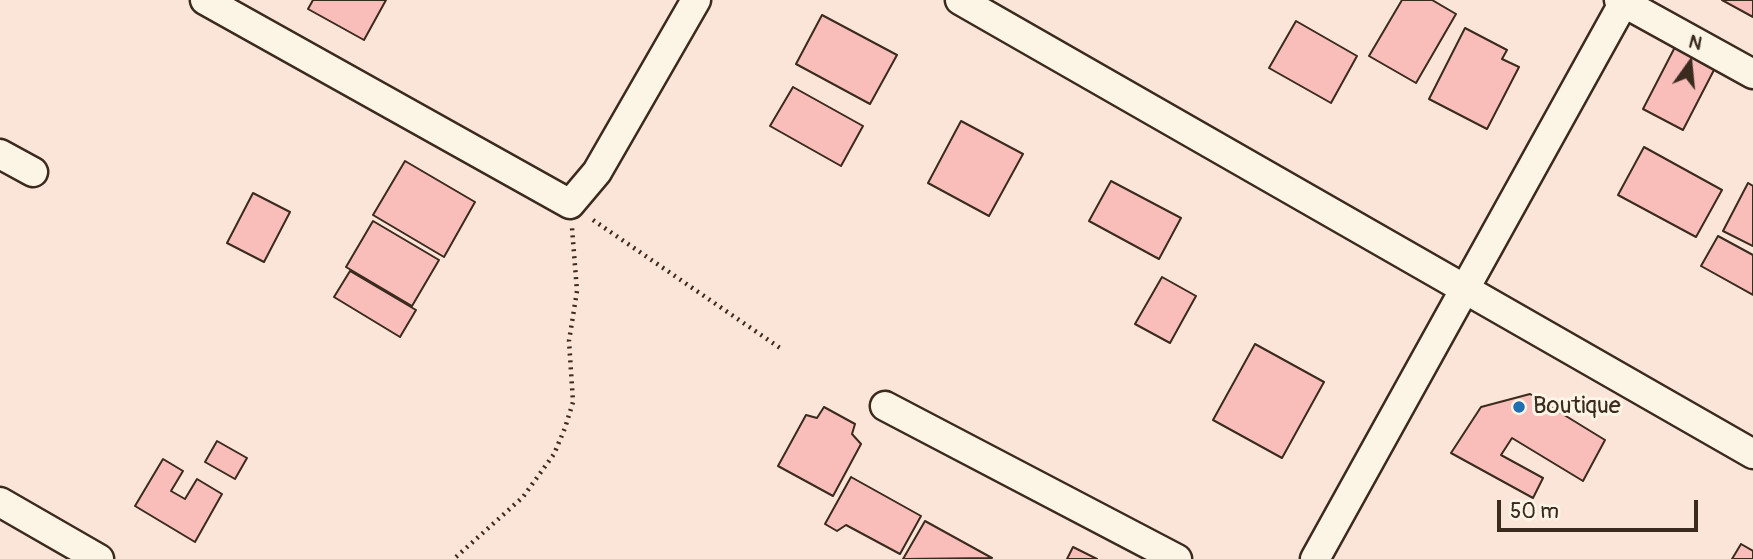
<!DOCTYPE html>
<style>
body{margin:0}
#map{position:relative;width:1753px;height:559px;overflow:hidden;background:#fbe4d8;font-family:Pangolin,sans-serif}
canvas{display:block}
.north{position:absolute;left:1655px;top:28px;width:70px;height:70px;-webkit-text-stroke:5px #fcf5e5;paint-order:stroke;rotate:15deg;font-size:19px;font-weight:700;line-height:28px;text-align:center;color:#3b2a1e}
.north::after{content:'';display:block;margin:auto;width:24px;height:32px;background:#3b2a1e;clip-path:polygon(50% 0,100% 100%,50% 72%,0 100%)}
.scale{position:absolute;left:1497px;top:500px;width:201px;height:32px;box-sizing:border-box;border:4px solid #3b2a1e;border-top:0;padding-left:9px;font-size:21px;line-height:24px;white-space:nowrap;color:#3b2a1e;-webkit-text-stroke:5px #fcf5e5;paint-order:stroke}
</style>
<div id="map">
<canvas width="1753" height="559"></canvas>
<div class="north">N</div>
<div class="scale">50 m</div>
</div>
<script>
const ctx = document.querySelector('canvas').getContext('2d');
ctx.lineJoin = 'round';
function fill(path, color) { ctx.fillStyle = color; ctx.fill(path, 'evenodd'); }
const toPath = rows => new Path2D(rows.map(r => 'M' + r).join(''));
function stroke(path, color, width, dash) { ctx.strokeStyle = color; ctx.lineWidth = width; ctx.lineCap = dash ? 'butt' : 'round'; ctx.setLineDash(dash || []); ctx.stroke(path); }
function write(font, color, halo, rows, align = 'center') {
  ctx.font = font + ' Pangolin,sans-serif'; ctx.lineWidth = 6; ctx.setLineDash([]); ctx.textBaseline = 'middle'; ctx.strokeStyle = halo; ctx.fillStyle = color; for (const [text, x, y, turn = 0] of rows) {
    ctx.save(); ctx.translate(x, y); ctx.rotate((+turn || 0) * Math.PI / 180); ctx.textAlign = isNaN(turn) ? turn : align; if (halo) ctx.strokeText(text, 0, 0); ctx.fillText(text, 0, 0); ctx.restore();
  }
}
const building = toPath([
 [313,0,386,0,364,40,308,9,313,0],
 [1402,0,1432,0,1456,14,1416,83,1369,56,1402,0],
 [1722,0,1753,0,1753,17,1722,0],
 [822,15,897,55,870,104,796,64,822,15],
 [1296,21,1357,56,1331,103,1269,68,1296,21],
 [1465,28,1507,50,1502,59,1519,67,1487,129,1429,99,1465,28],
 [1675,47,1715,68,1683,130,1643,109,1675,47],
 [793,87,863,126,841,166,770,126,793,87],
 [961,121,1023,154,989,216,928,183,961,121],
 [1644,147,1722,190,1696,237,1618,195,1644,147],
 [405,161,475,202,444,257,373,215,405,161],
 [1111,181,1181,218,1159,259,1089,221,1111,181],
 [1748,183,1753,186,1753,246,1723,231,1748,183],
 [253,193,290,212,264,262,227,243,253,193],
 [373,221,439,260,412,306,346,267,373,221],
 [1718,236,1753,255,1753,295,1701,266,1718,236],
 [350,271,416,310,400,337,334,297,350,271],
 [1162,277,1196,296,1170,343,1135,324,1162,277],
 [1255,344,1324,382,1282,458,1213,420,1255,344],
 [1530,394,1605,440,1583,481,1512,438,1501,455,1543,478,1533,498,1451,453,1481,407,1530,394],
 [824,407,855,424,852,434,861,444,833,496,778,466,806,415,817,418,824,407],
 [217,441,247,458,235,479,205,462,217,441],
 [163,459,183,471,171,491,185,499,197,479,222,494,195,542,135,506,163,459],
 [851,477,921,516,900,554,846,525,837,531,825,524,851,477],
 [925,521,992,558,903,559,925,521],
 [1741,544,1753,551,1753,559,1732,559,1741,544],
 [1073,547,1097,559,1067,559,1073,547]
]);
const path = toPath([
 [593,220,783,350],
 [456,557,523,497,554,454,565,428,573,402,569,341,577,291,572,228]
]);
const minor = toPath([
 [205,0,570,204,597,172,696,0],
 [960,0,1753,454],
 [1619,0,1753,74],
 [0,154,33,172],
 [885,406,1177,559],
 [0,502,99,559],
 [1315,559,1625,0]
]);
const markers = [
 [1519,407,7,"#1f6fb2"]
];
const poiNames = [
 ["Boutique",1533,407]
];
fill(building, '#f9bdba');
stroke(building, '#3b2a1e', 2);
stroke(minor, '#3b2a1e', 33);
stroke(path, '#3b2a1e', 4.5, [2, 5]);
stroke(minor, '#fcf5e5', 28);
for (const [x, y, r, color] of markers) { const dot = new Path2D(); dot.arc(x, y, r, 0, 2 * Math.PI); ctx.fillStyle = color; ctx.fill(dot); stroke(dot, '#fcf5e5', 2.5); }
write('24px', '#3b2a1e', '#fcf5e5', poiNames, 'left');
</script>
